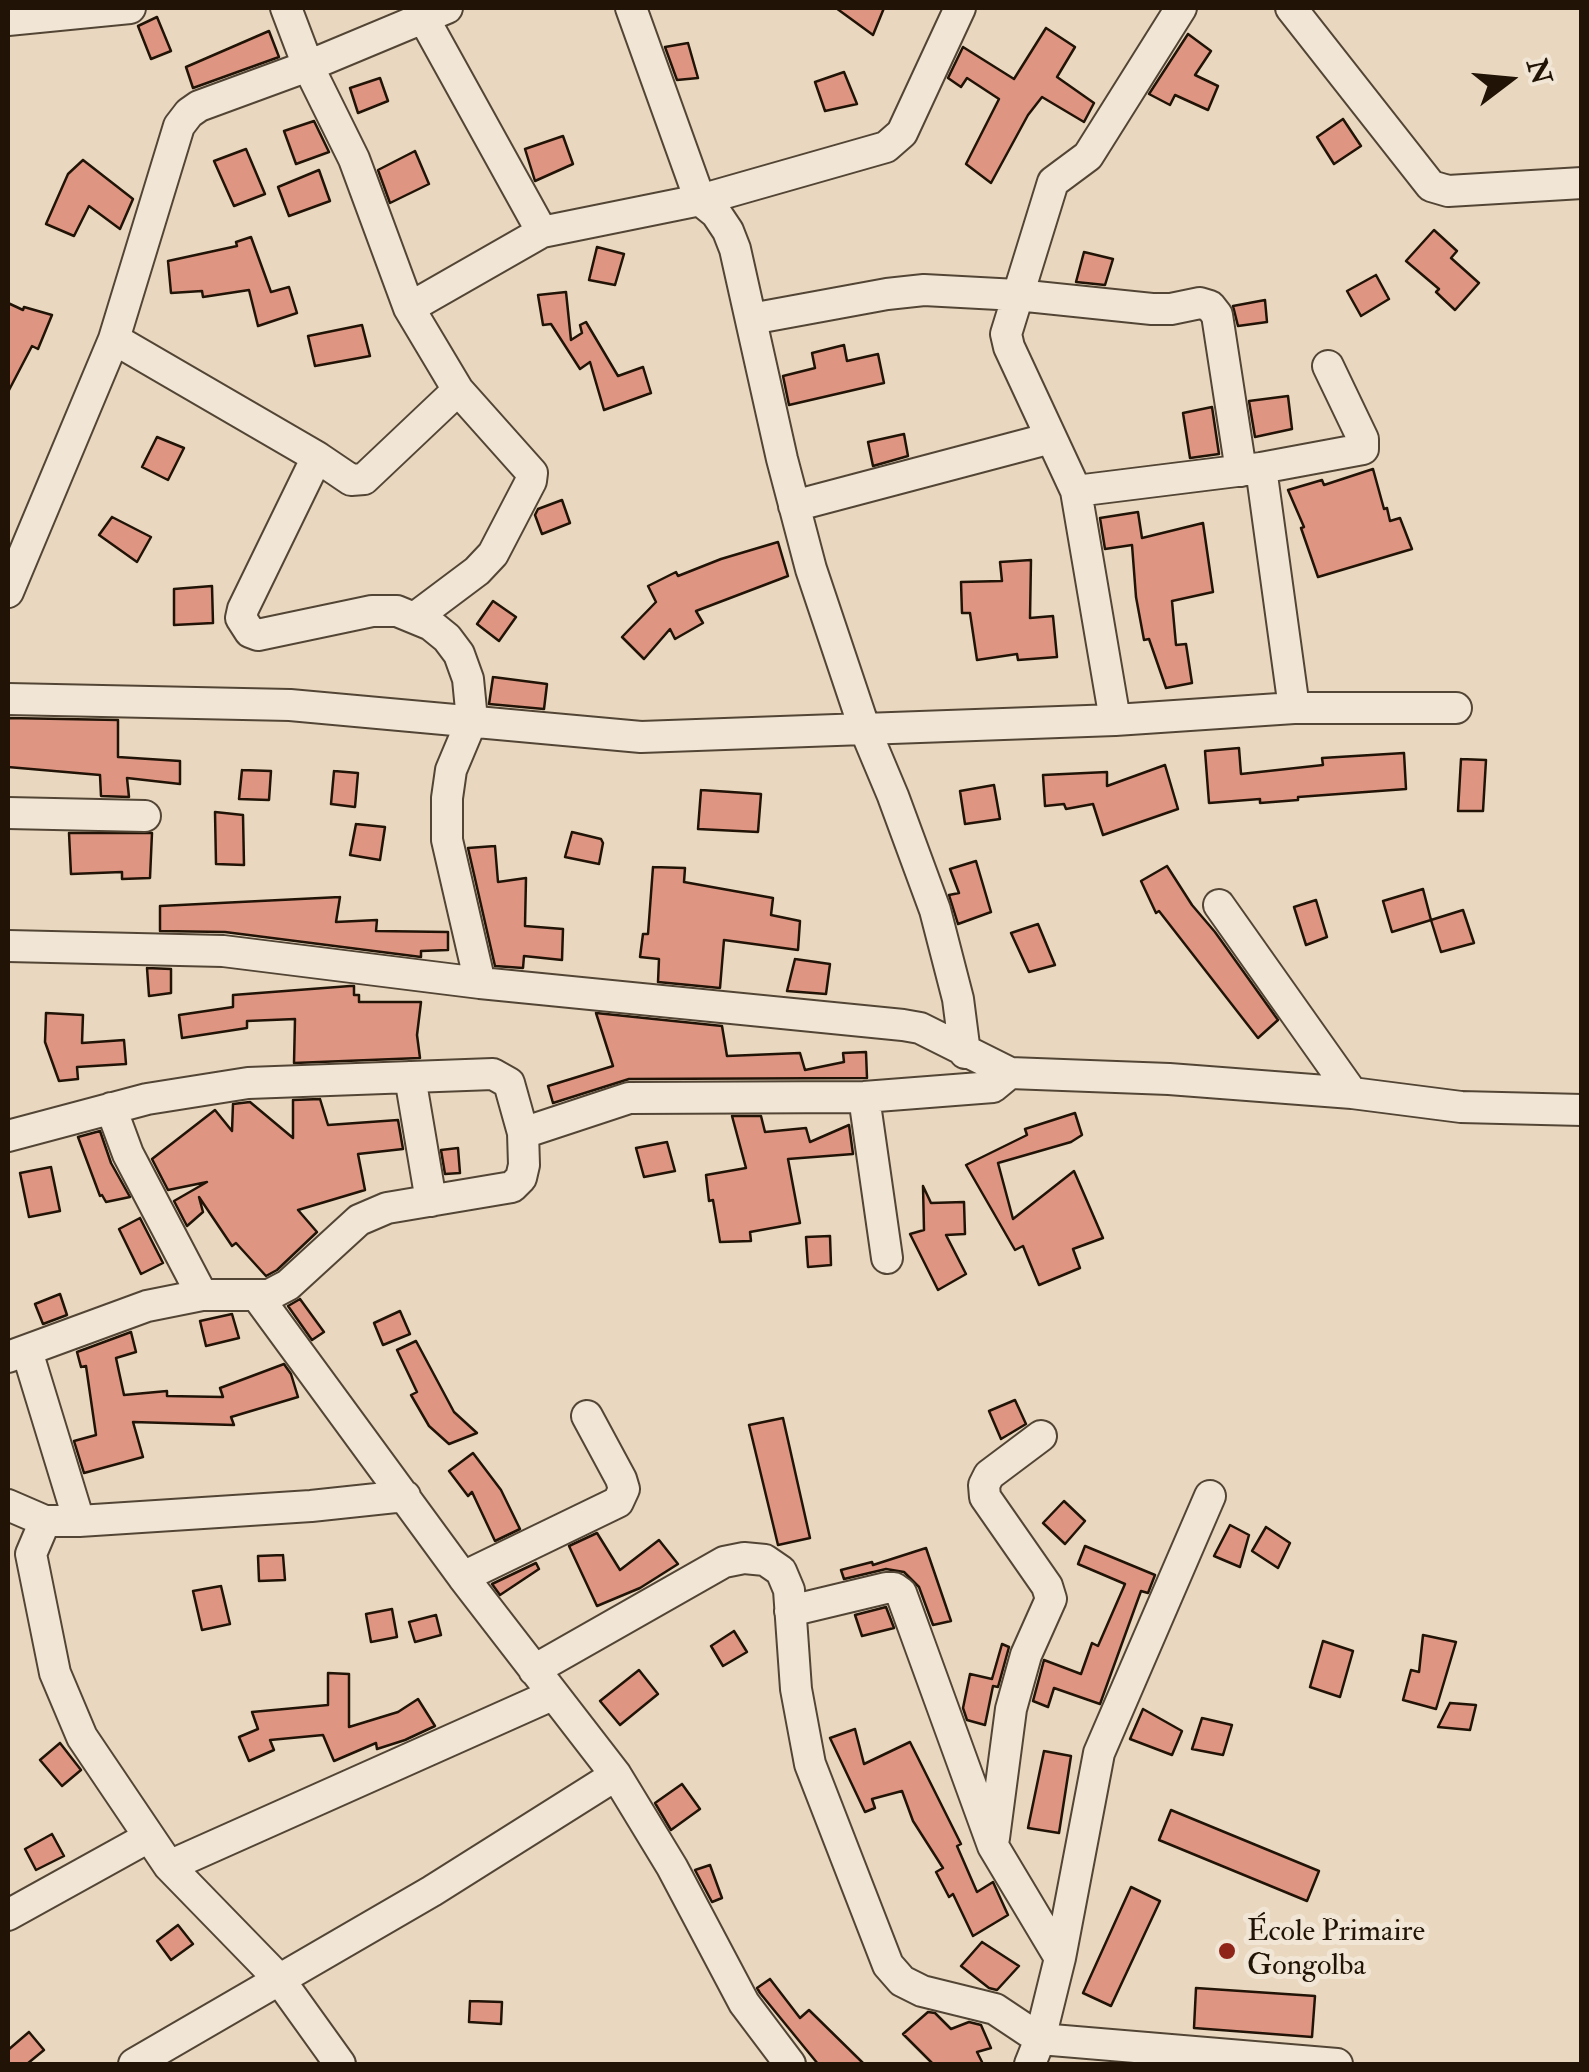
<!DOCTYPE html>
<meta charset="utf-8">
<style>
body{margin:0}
#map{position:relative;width:1589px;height:2072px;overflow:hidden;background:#e9d8bf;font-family:"IM FELL Double Pica",serif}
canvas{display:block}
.frame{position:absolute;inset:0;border:10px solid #211407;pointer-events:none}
.north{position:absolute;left:1459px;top:30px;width:100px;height:100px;-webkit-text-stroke:8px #f1e6d5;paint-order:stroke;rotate:74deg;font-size:28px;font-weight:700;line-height:40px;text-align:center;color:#211407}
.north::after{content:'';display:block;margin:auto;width:35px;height:45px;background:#211407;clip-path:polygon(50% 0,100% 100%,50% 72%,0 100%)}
</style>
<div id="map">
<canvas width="1589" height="2072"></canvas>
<div class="frame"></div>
<div class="north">N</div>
</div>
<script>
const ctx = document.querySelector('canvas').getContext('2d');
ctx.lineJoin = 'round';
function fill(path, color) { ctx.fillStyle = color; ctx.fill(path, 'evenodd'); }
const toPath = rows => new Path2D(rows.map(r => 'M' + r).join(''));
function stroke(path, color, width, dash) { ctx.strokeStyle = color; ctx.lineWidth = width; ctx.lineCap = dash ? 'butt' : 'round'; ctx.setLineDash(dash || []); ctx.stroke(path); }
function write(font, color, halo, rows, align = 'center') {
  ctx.font = font + ' "IM FELL Double Pica",serif'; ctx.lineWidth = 10; ctx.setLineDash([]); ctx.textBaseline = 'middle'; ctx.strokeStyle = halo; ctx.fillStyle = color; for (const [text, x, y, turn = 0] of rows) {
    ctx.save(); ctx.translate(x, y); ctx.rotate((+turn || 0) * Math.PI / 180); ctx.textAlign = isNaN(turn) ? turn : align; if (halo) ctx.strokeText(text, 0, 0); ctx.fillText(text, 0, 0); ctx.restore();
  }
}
const building = toPath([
 [836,8,884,8,873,35,836,8],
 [157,17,171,51,151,59,138,26,157,17],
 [1046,28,1075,47,1057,77,1094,103,1084,122,1042,97,1028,115,991,183,966,164,999,99,967,78,961,87,948,78,963,47,1014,79,1046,28],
 [269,31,279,57,193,88,186,67,269,31],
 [1188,34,1211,51,1195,75,1218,86,1208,110,1175,95,1170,105,1149,94,1188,34],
 [688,43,698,78,677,80,665,47,688,43],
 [844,72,857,104,825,111,815,82,844,72],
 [380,78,388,101,358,113,350,88,380,78],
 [1343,119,1361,146,1334,164,1317,137,1343,119],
 [314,121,329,152,296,164,284,131,314,121],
 [563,136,573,164,535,181,525,149,563,136],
 [246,149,265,194,234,206,214,161,246,149],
 [415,151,429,184,390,203,378,170,415,151],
 [83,160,133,199,120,229,89,206,74,236,46,224,68,174,83,160],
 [319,170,330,201,289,216,278,187,319,170],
 [1434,230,1457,251,1451,258,1479,283,1455,310,1436,292,1439,289,1406,261,1434,230],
 [251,237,271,292,289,287,297,313,258,326,249,290,203,297,202,291,171,293,168,261,237,246,236,242,251,237],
 [597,247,624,254,615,285,589,280,597,247],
 [1084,252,1113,259,1105,285,1076,282,1084,252],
 [1376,275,1389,299,1361,316,1347,291,1376,275],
 [566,292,571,340,582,333,580,325,586,322,618,376,643,367,651,393,604,410,590,362,580,369,551,324,543,325,538,295,566,292],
 [1265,300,1267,322,1238,326,1233,306,1265,300],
 [8,303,23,310,24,307,52,315,38,349,32,346,8,392,8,303],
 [362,325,370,356,315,366,308,336,362,325],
 [844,345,847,361,878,354,884,383,789,405,783,376,815,368,812,353,844,345],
 [1288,396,1292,429,1255,437,1249,401,1288,396],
 [1212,407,1219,454,1190,458,1183,413,1212,407],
 [904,434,908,456,873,466,868,442,904,434],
 [157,437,184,448,168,480,142,467,157,437],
 [1373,469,1384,509,1387,508,1390,521,1400,518,1412,549,1318,577,1301,528,1304,527,1288,490,1322,480,1324,485,1373,469],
 [562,500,570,523,542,534,535,515,538,509,562,500],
 [1138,512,1142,538,1203,523,1213,592,1172,601,1176,645,1186,644,1192,683,1166,688,1149,639,1144,640,1136,597,1132,545,1105,549,1100,518,1138,512],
 [112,517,151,537,137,562,99,535,112,517],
 [778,542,788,576,696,611,703,623,675,639,670,629,644,659,622,637,656,602,648,586,676,572,678,576,721,559,778,542],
 [1031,560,1030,618,1053,616,1057,657,1018,660,1017,654,977,660,970,613,962,613,961,582,1002,581,1000,562,1031,560],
 [212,586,213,623,174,625,174,589,212,586],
 [493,601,516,617,499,641,477,624,493,601],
 [493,677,547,684,544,709,489,704,493,677],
 [8,718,118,720,118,757,180,761,180,784,127,778,129,797,101,796,100,775,8,767,8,718],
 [1239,748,1241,774,1323,765,1322,758,1404,753,1406,789,1298,797,1298,800,1260,803,1260,799,1209,803,1205,751,1239,748],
 [1461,759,1486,760,1483,811,1458,811,1461,759],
 [1165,765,1178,809,1103,835,1093,804,1066,809,1064,804,1045,806,1043,775,1107,772,1107,786,1165,765],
 [242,770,271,771,269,800,239,799,242,770],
 [334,771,358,773,355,807,331,804,334,771],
 [994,785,1000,819,965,824,960,791,994,785],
 [701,790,761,794,758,832,698,829,701,790],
 [215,812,243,815,244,865,216,864,215,812],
 [356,824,385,827,380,860,350,855,356,824],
 [572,832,601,839,603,843,599,864,565,857,572,832],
 [69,833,152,833,150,878,122,879,122,872,71,874,69,833],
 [495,846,498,882,526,878,525,926,563,929,562,960,524,956,523,968,495,966,468,848,495,846],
 [976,861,991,912,958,924,949,895,959,893,950,869,976,861],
 [1167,866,1192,905,1215,932,1278,1020,1258,1038,1159,911,1156,913,1141,881,1167,866],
 [653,867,685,868,684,882,773,898,771,915,800,921,798,950,724,940,720,988,658,982,659,959,640,957,643,934,648,934,653,867],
 [1423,889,1431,920,1392,932,1383,901,1423,889],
 [340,897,336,922,377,920,376,931,448,932,448,950,421,951,421,957,225,932,160,931,160,906,340,897],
 [1316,900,1327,937,1306,945,1294,907,1316,900],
 [1463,910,1474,943,1441,952,1431,920,1463,910],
 [1038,924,1055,965,1029,972,1011,933,1038,924],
 [795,959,830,964,826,994,787,991,795,959],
 [147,968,171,969,171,993,149,996,147,968],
 [350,986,354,986,354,995,359,995,359,1002,421,1002,417,1035,420,1058,294,1063,295,1019,247,1021,247,1028,182,1038,179,1015,233,1007,233,995,350,986],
 [46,1013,83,1015,82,1043,124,1040,126,1064,77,1067,78,1079,59,1081,45,1042,46,1013],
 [596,1013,722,1026,727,1056,800,1053,805,1070,844,1062,843,1053,866,1052,867,1078,629,1079,553,1103,548,1086,613,1066,596,1013],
 [320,1099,328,1125,398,1120,403,1149,358,1154,365,1190,298,1210,317,1232,277,1270,266,1276,236,1243,232,1246,199,1197,203,1212,187,1226,174,1201,207,1182,168,1190,152,1159,215,1110,232,1131,233,1104,250,1102,293,1138,293,1100,320,1099],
 [1075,1113,1082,1135,1071,1142,998,1163,1013,1219,1074,1171,1103,1238,1073,1249,1080,1268,1039,1285,1023,1246,1015,1250,966,1165,1027,1135,1025,1129,1075,1113],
 [732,1116,761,1116,765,1132,806,1128,810,1142,849,1125,853,1154,788,1159,800,1223,750,1232,751,1241,720,1242,713,1200,709,1201,706,1175,746,1168,732,1116],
 [100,1131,111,1163,130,1197,106,1202,102,1195,100,1196,78,1137,100,1131],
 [667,1142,675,1171,644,1177,636,1148,667,1142],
 [458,1148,460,1173,445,1174,441,1150,458,1148],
 [51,1167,60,1211,29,1217,20,1173,51,1167],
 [923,1186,931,1203,964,1202,965,1234,946,1235,966,1274,938,1290,910,1234,924,1230,923,1186],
 [140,1218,163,1263,141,1274,119,1229,140,1218],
 [830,1236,831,1265,808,1267,806,1237,830,1236],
 [60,1294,67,1315,43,1324,35,1304,60,1294],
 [300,1299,324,1332,312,1340,288,1306,300,1299],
 [400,1311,410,1334,383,1345,374,1323,400,1311],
 [232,1314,239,1338,206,1346,200,1321,232,1314],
 [131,1332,136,1352,116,1358,124,1395,167,1391,167,1396,223,1397,220,1388,284,1364,291,1374,298,1397,231,1417,234,1425,133,1422,143,1457,84,1473,74,1441,96,1435,86,1366,81,1367,77,1352,131,1332],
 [416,1341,454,1412,477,1433,449,1444,429,1426,411,1395,417,1392,397,1350,416,1341],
 [1015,1400,1026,1424,1001,1439,989,1411,1015,1400],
 [783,1418,810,1538,778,1545,749,1425,783,1418],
 [473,1453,501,1490,520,1529,495,1541,472,1492,468,1496,449,1471,473,1453],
 [1064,1501,1085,1521,1065,1544,1043,1523,1064,1501],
 [1230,1525,1249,1535,1240,1567,1214,1556,1230,1525],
 [1266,1527,1290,1543,1278,1568,1252,1551,1266,1527],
 [597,1533,620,1570,659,1540,678,1564,640,1588,597,1606,569,1546,597,1533],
 [1085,1546,1155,1575,1148,1593,1141,1591,1100,1704,1054,1688,1048,1707,1033,1701,1044,1660,1081,1674,1092,1643,1098,1646,1125,1584,1078,1564,1085,1546],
 [926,1548,951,1621,933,1625,919,1587,904,1572,886,1569,844,1579,841,1570,872,1562,873,1565,926,1548],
 [283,1555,285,1580,259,1581,258,1556,283,1555],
 [536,1563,539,1569,500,1595,492,1584,536,1563],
 [221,1586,230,1624,202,1630,193,1591,221,1586],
 [886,1607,894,1628,862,1636,855,1615,886,1607],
 [392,1609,397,1637,371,1642,366,1614,392,1609],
 [436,1615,441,1635,415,1642,409,1622,436,1615],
 [734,1631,747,1652,723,1666,711,1646,734,1631],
 [1423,1635,1456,1642,1436,1709,1403,1700,1411,1670,1419,1672,1423,1635],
 [1323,1641,1353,1651,1340,1697,1310,1687,1323,1641],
 [1002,1644,1009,1647,998,1687,993,1686,985,1725,967,1720,963,1708,970,1674,992,1679,1002,1644],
 [639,1670,658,1694,620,1725,600,1701,639,1670],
 [328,1673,349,1674,349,1727,398,1712,418,1699,435,1726,405,1740,377,1749,376,1743,334,1761,323,1735,270,1740,274,1750,249,1761,239,1737,258,1729,252,1712,328,1705,328,1673],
 [1450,1703,1476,1705,1470,1730,1438,1727,1450,1703],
 [1143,1709,1182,1731,1172,1755,1130,1739,1143,1709],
 [1202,1718,1232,1725,1223,1755,1192,1749,1202,1718],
 [855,1729,864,1764,910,1742,961,1844,957,1846,977,1892,993,1882,1008,1915,973,1936,953,1894,949,1897,936,1872,943,1868,913,1821,902,1791,872,1799,875,1808,865,1812,830,1738,855,1729],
 [60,1743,81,1770,62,1786,40,1760,60,1743],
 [1044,1751,1071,1756,1059,1833,1028,1828,1044,1751],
 [682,1784,700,1809,671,1830,655,1803,682,1784],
 [1171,1810,1319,1871,1307,1901,1159,1840,1171,1810],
 [52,1834,64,1856,36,1870,25,1849,52,1834],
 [710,1865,722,1898,712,1902,695,1870,710,1865],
 [1131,1887,1160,1901,1111,2006,1083,1993,1131,1887],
 [178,1925,193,1944,171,1960,157,1941,178,1925],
 [982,1942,1019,1966,997,1990,989,1988,961,1966,982,1942],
 [770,1979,800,2018,809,2010,864,2064,818,2064,760,1993,757,1988,770,1979],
 [1196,1988,1315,1996,1312,2037,1194,2028,1196,1988],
 [470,2001,502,2002,501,2024,469,2022,470,2001],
 [928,2012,935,2013,951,2029,969,2022,981,2025,991,2048,977,2052,983,2064,933,2064,903,2034,928,2012],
 [29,2032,44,2050,27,2064,8,2064,8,2050,29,2032]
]);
const minor = toPath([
 [286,8,308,66,354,159,409,308,458,390,532,473,531,481,493,554,477,571,417,616],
 [447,8,308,66,199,106,189,113,179,126,114,339,317,457,243,609,241,618,250,632,258,635,372,611,397,611,431,625,447,638,459,654,468,679,472,720,451,770,447,798,447,840,480,983],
 [631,8,700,200,716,213,728,231,735,249,782,459,811,569,864,727,893,796,935,910,958,999,965,1053],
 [1291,8,1431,186,1448,191,1582,183],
 [423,17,542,232,700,200,886,147,902,133,960,8],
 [8,20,130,8],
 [409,308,542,232],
 [751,319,887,294,924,290,1017,295,1152,309,1171,309,1200,303,1210,306,1217,315,1241,471],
 [317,457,351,480,364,479,458,390],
 [1261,468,1294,708],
 [1076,491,1261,468,1363,449,1363,439,1328,366],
 [794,506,1051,438],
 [8,592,114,339],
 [8,699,290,705,641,737,1115,720,1294,708,1456,708],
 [1115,720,1076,491,1009,347,1006,334,1053,182,1088,156,1181,8],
 [8,813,145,816],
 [1219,905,1352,1093],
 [8,946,223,951,480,983,903,1025,920,1028,1010,1073,1169,1079,1352,1093,1461,1107,1582,1110],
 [410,1077,431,1201],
 [864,1097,887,1258],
 [111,1108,128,1154,202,1295],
 [523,1133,629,1098,864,1097,993,1087,1010,1073],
 [8,1136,147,1099,248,1083,493,1074,509,1083,523,1133,524,1165,521,1178,512,1187,387,1208,359,1220,288,1285,269,1295,202,1295,147,1306,8,1357],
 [257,1296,463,1577,616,1775,672,1867,744,2003,790,2064],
 [27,1351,79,1521],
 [8,1505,45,1521,79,1521,311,1506,405,1496],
 [45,1521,31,1554,55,1673,82,1737,169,1866,279,1979,340,2064],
 [463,1577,618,1502,624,1489,621,1479,587,1416],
 [790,1611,886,1588,894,1588,901,1593,993,1846,1060,1958],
 [534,1670,724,1562,744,1558,765,1560,781,1571,789,1590,796,1689,810,1764,888,1965,902,1981,922,1991,995,2009,1040,2039,1337,2064],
 [994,1838,1011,1709,1026,1655,1051,1599,1047,1586,985,1497,984,1485,989,1475,1041,1436],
 [169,1866,552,1695],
 [8,1915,147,1838],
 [134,2064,432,1891,616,1775],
 [1030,2064,1040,2039,1060,1958,1099,1753,1210,1496]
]);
const markers = [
 [1227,1951,10,"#8f2418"]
];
const poiNames = [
 ["École Primaire",1247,1934],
 ["Gongolba",1247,1968]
];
fill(building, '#de9683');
stroke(building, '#211407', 2.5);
stroke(minor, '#534535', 34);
stroke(minor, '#f1e6d5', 30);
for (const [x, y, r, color] of markers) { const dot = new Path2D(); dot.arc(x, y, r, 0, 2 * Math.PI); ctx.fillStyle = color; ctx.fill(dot); stroke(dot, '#f1e6d5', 4); }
write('30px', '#211407', '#f1e6d5', poiNames, 'left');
</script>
